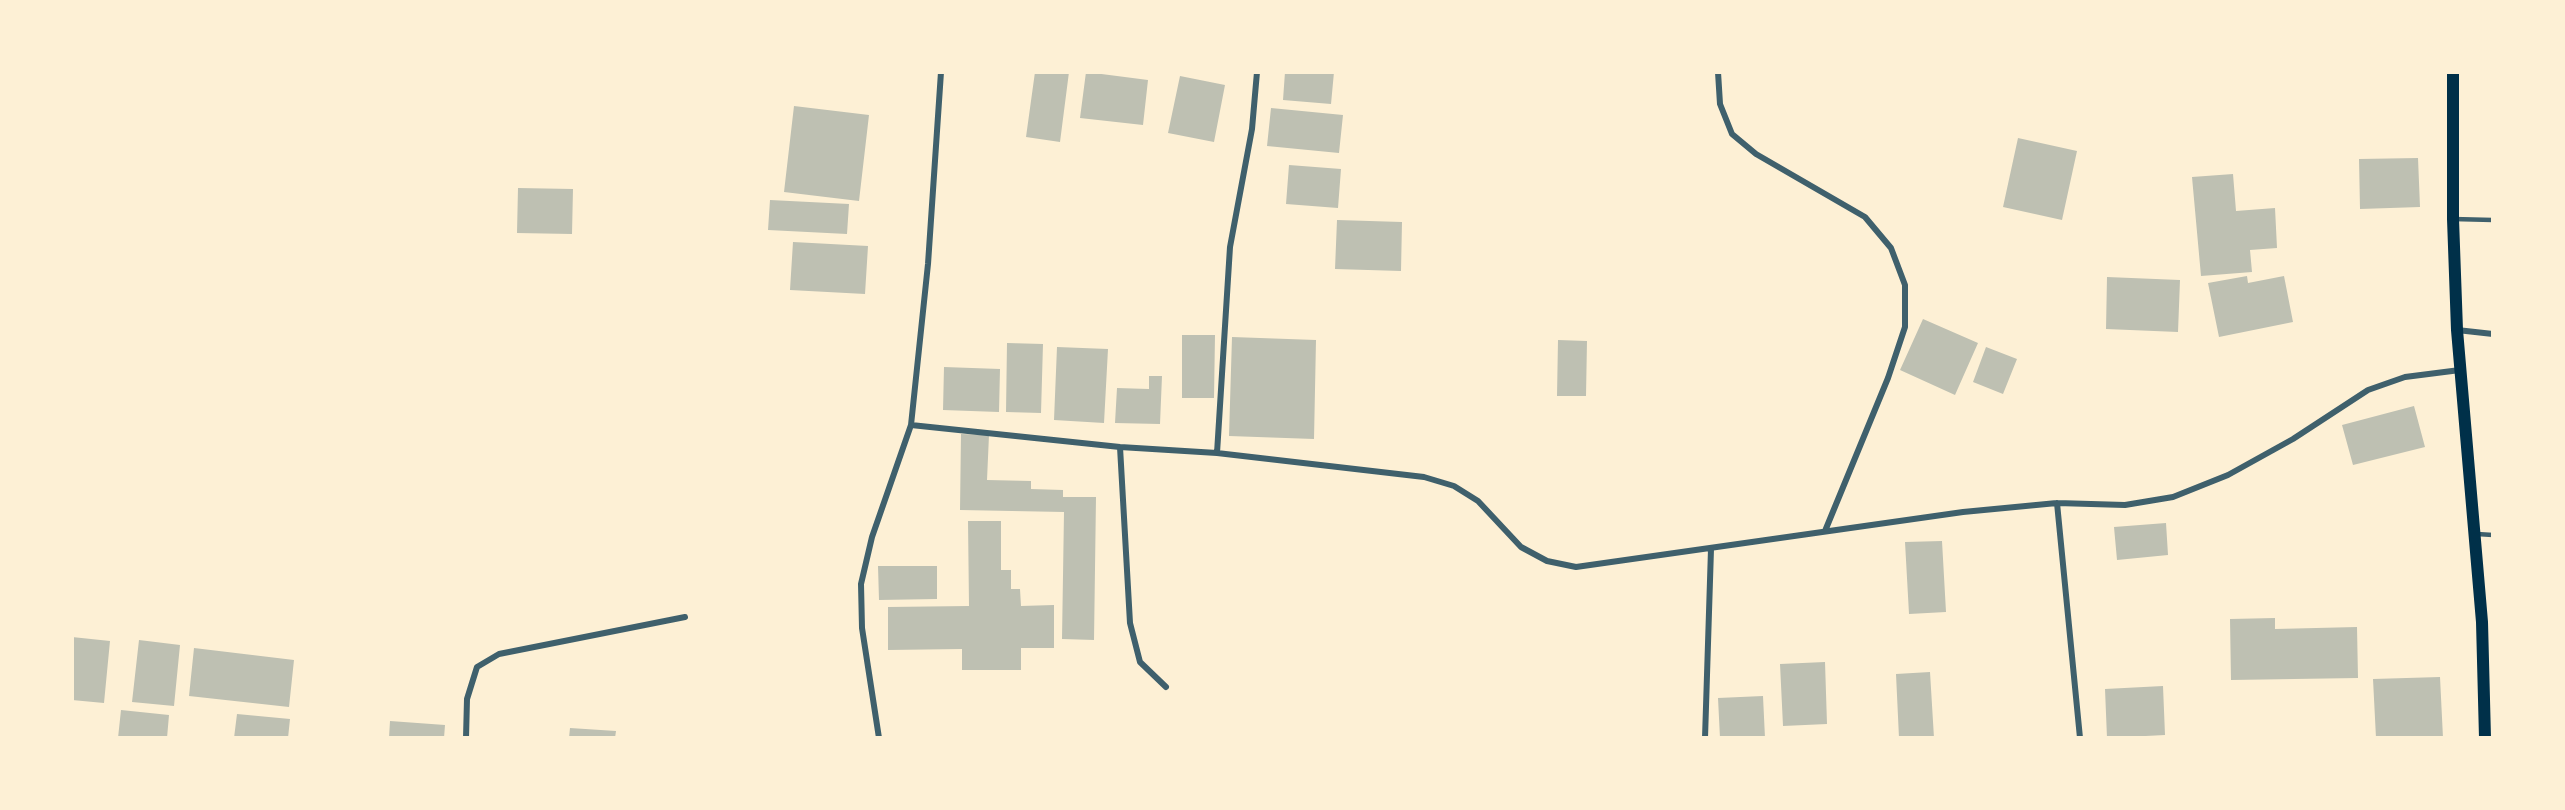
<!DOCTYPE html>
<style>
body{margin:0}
#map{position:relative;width:2565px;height:810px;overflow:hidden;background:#fdf0d5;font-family:"Source Sans 3",sans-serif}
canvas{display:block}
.frame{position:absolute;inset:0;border:74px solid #fdf0d5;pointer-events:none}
</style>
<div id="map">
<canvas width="2565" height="810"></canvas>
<div class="frame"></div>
</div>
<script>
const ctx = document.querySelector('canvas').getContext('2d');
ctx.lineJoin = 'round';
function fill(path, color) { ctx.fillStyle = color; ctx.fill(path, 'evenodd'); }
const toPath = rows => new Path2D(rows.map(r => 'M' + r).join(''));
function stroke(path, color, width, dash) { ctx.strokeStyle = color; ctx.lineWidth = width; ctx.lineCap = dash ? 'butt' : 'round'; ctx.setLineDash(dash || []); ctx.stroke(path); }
const building = toPath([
 [1035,72,1069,72,1060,142,1026,137],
 [1086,72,1148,80,1143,125,1080,118],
 [1285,72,1334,72,1331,104,1283,100],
 [1180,76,1225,85,1214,142,1168,133],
 [794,106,869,115,859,201,784,192],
 [1271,108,1343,115,1339,153,1267,146],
 [2018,138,2077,151,2062,220,2003,207],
 [2418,158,2420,207,2360,209,2359,159],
 [1289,165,1341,169,1338,208,1286,204],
 [2233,174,2236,211,2275,208,2277,248,2250,250,2252,272,2201,276,2192,177],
 [518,188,573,189,572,234,517,233],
 [770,200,849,204,847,234,768,230],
 [1337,220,1402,222,1401,271,1335,269],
 [793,242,868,246,865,294,790,290],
 [2247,276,2248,283,2284,276,2293,322,2219,337,2208,283],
 [2107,277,2180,280,2178,332,2106,329],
 [1923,319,1978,343,1955,395,1900,370],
 [1182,335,1215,335,1214,398,1182,398],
 [1232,337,1316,340,1314,439,1229,436],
 [1558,340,1587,341,1586,396,1557,396],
 [1007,343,1043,344,1041,413,1006,412],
 [1057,347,1108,349,1104,423,1054,420],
 [1986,347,2017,359,2003,394,1973,382],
 [944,367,1000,369,999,412,943,410],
 [1149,376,1162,376,1160,424,1115,423,1117,388,1149,389],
 [2414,406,2425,447,2353,465,2342,425],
 [961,434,989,435,987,480,1031,481,1031,489,1063,490,1063,497,1096,497,1094,640,1062,639,1064,512,960,510],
 [968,521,1001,521,1001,570,1011,570,1011,589,1020,589,1021,606,1054,605,1054,648,1021,648,1021,670,962,670,962,649,888,650,888,607,969,606],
 [2166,523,2168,555,2117,560,2114,527],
 [1942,541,1946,612,1909,614,1905,542],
 [878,566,937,566,937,599,879,600],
 [2275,618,2275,629,2357,627,2358,678,2231,680,2230,619],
 [72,637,110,641,104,703,72,700],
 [139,640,180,645,174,706,132,702],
 [194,648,294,660,289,707,189,696],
 [1825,662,1827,724,1783,726,1780,664],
 [1930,672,1934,738,1899,738,1896,674],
 [2440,677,2443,738,2376,738,2373,679],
 [2163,686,2165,735,2107,738,2105,689],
 [1763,696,1765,738,1720,738,1718,698],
 [121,710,169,715,167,738,118,738],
 [237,714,290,719,288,738,234,738],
 [390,721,445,725,444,738,389,738],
 [570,728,616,731,615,738,569,738]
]);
const service = toPath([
 [2453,219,2493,220],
 [2477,534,2493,535]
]);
const minor = toPath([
 [941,72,928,264,911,425,1120,447,1217,453,1424,477,1454,486,1478,501,1521,547,1547,561,1576,567,1963,512,2057,503,2125,505,2173,497,2228,475,2293,439,2368,390,2405,377,2460,370],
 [1718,72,1720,104,1732,134,1756,154,1865,217,1891,248,1905,285,1905,327,1888,378,1825,531],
 [2457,330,2493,334],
 [1120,447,1130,623,1140,662,1166,687],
 [1217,453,1230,247,1252,129,1257,72],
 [2057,503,2080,738],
 [466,738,467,699,477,667,499,654,685,617],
 [879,738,862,628,861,584,872,537,911,425],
 [1705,738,1711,549]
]);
const secondary = toPath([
 [2453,72,2453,219,2457,330,2482,622,2485,738]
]);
fill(building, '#bec0b2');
stroke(service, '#3f606c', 4.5);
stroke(minor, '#3f606c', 6);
stroke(secondary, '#003049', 12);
</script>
